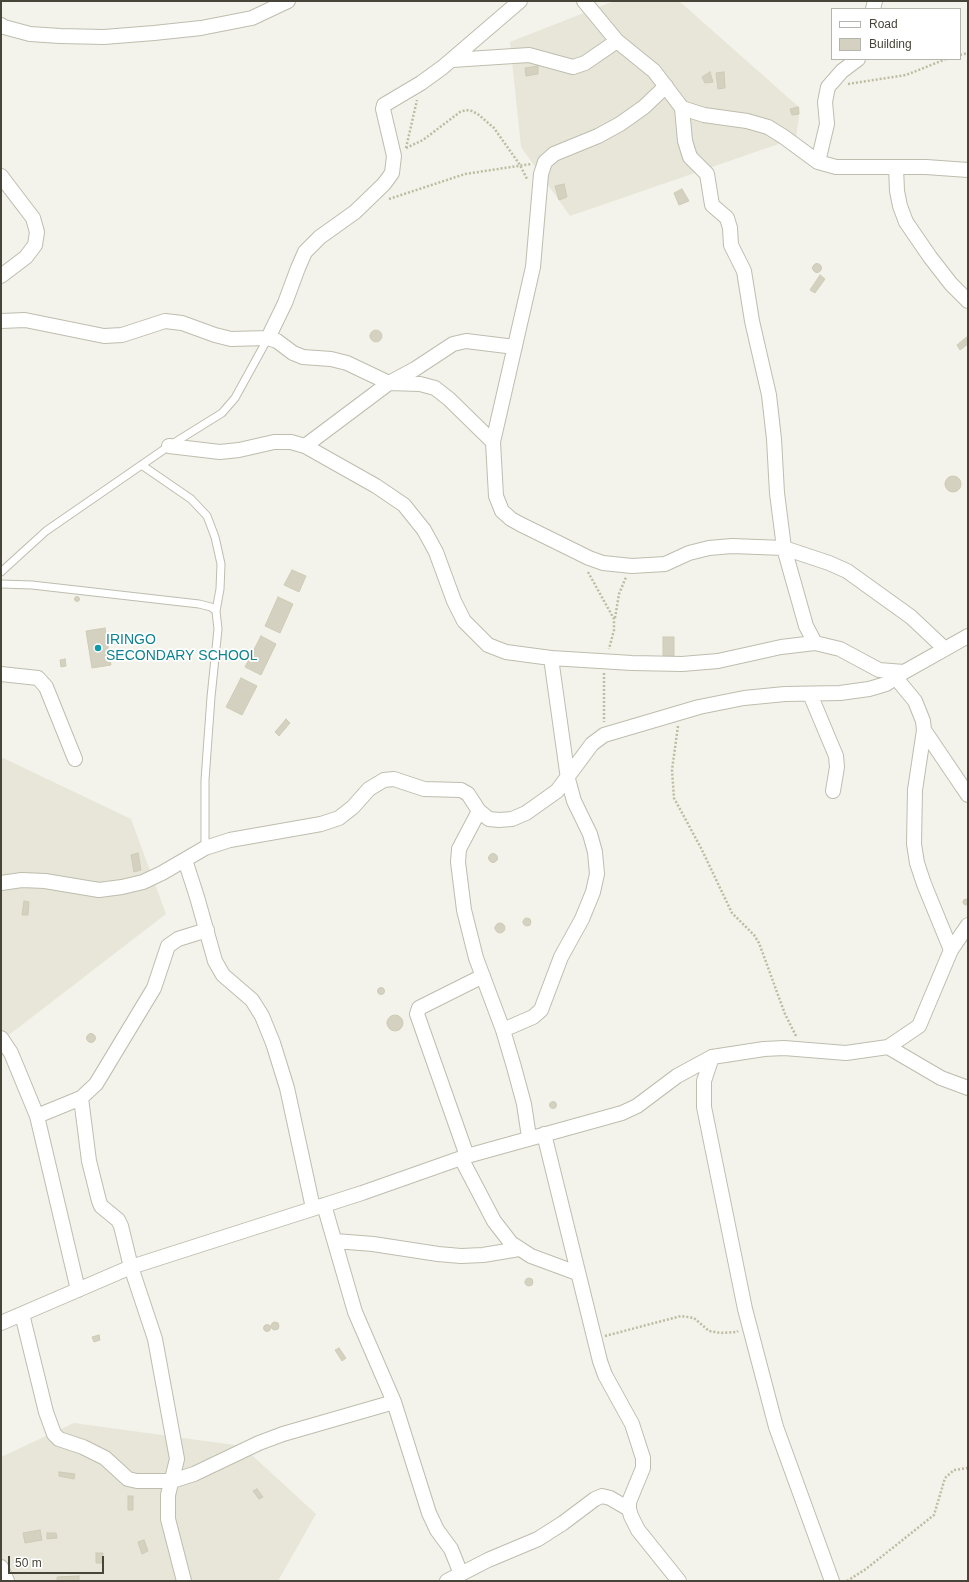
<!DOCTYPE html>
<style>
body{margin:0}
#map{position:relative;width:969px;height:1582px;overflow:hidden;background:#f3f3eb;font-family:Helvetica,sans-serif}
canvas{display:block}
.frame{position:absolute;inset:0;border:2px solid #474539;pointer-events:none}
.legend{position:absolute;left:831px;top:8px;width:130px;height:52px;box-sizing:border-box;background:#fff;border:1px solid #b5b5b0;margin:0;padding:5px 7px;list-style:none;font-size:12px;color:#474539}
.legend li{display:flex;align-items:center;gap:8px;height:20px}
.legend b{width:20px;border:1px solid #b5b5b0}
.scale{position:absolute;left:8px;top:1556px;width:96px;height:18px;box-sizing:border-box;border:2px solid #474539;border-top:0;padding-left:5px;font-size:12px;line-height:14px;white-space:nowrap;color:#474539;-webkit-text-stroke:3px #fff;paint-order:stroke}
</style>
<div id="map">
<canvas width="969" height="1582"></canvas>
<div class="frame"></div>
<ul class="legend">
<li><b style="height:5px;background:#fff"></b>Road</li>
<li><b style="height:11px;background:#d4d1c1"></b>Building</li>
</ul>
<div class="scale">50 m</div>
</div>
<script>
const ctx = document.querySelector('canvas').getContext('2d');
ctx.lineJoin = 'round';
function fill(path, color) { ctx.fillStyle = color; ctx.fill(path, 'evenodd'); }
const toPath = rows => new Path2D(rows.map(r => 'M' + r).join(''));
function stroke(path, color, width, dash) { ctx.strokeStyle = color; ctx.lineWidth = width; ctx.lineCap = dash ? 'butt' : 'round'; ctx.setLineDash(dash || []); ctx.stroke(path); }
function write(font, color, halo, rows, align = 'center') {
  ctx.font = font + ' Helvetica,sans-serif'; ctx.lineWidth = 3.5; ctx.setLineDash([]); ctx.textBaseline = 'middle'; ctx.strokeStyle = halo; ctx.fillStyle = color; for (const [text, x, y, turn = 0] of rows) {
    ctx.save(); ctx.translate(x, y); ctx.rotate((+turn || 0) * Math.PI / 180); ctx.textAlign = isNaN(turn) ? turn : align; if (halo) ctx.strokeText(text, 0, 0); ctx.fillText(text, 0, 0); ctx.restore();
  }
}
const residential = toPath([
 [614,1,679,1,800,108,796,138,570,216,521,147,510,42],
 [1,757,131,819,166,914,1,1041],
 [74,1423,242,1446,316,1514,278,1581,1,1581,1,1457]
]);
const building = toPath([
 [538,66,538,74,526,76,525,68,538,66],
 [710,72,713,82,705,83,702,77,710,72],
 [724,72,725,88,718,89,716,73,724,72],
 [798,107,799,114,792,115,790,109,798,107],
 [564,184,567,197,559,200,555,186,564,184],
 [682,189,689,201,679,205,674,193,682,189],
 '812.5 268a4.5 4.5 0 1 1 9 0a4.5 4.5 0 1 1-9 0Z',
 [820,275,825,279,815,293,810,290,820,275],
 '370 336a6 6 0 1 1 12 0a6 6 0 1 1-12 0Z',
 [968,336,968,344,960,350,957,345,968,336],
 '945 484a8 8 0 1 1 16 0a8 8 0 1 1-16 0Z',
 [292,570,306,576,299,592,284,585,292,570],
 '74.5 599a2.5 2.5 0 1 1 5 0a2.5 2.5 0 1 1-5 0Z',
 [278,597,293,604,280,633,265,626,278,597],
 [105,628,111,665,92,668,86,631,105,628],
 [261,636,276,644,261,675,245,667,261,636],
 [663,637,674,637,674,656,663,656,663,637],
 [65,659,66,666,61,667,60,660,65,659],
 [241,678,257,686,242,715,226,707,241,678],
 [286,719,290,723,279,736,275,732,286,719],
 [138,853,141,870,134,872,131,855,138,853],
 '488.5 858a4.5 4.5 0 1 1 9 0a4.5 4.5 0 1 1-9 0Z',
 '963 902a3 3 0 1 1 6 0a3 3 0 1 1-6 0Z',
 [24,901,29,902,28,915,22,915,24,901],
 '523 922a4 4 0 1 1 8 0a4 4 0 1 1-8 0Z',
 '495 928a5 5 0 1 1 10 0a5 5 0 1 1-10 0Z',
 '377.5 991a3.5 3.5 0 1 1 7 0a3.5 3.5 0 1 1-7 0Z',
 '387 1023a8 8 0 1 1 16 0a8 8 0 1 1-16 0Z',
 '86.5 1038a4.5 4.5 0 1 1 9 0a4.5 4.5 0 1 1-9 0Z',
 '549.5 1105a3.5 3.5 0 1 1 7 0a3.5 3.5 0 1 1-7 0Z',
 '525 1282a4 4 0 1 1 8 0a4 4 0 1 1-8 0Z',
 '271 1326a4 4 0 1 1 8 0a4 4 0 1 1-8 0Z',
 '263.5 1328a3.5 3.5 0 1 1 7 0a3.5 3.5 0 1 1-7 0Z',
 [99,1335,100,1340,94,1342,92,1337,99,1335],
 [339,1348,346,1358,342,1361,335,1350,339,1348],
 [59,1472,75,1474,74,1479,59,1476,59,1472],
 [257,1489,263,1497,259,1499,253,1491,257,1489],
 [128,1496,133,1496,133,1510,128,1510,128,1496],
 [40,1530,42,1540,25,1543,23,1533,40,1530],
 [47,1533,56,1533,57,1538,47,1539,47,1533],
 [144,1540,148,1551,142,1554,138,1542,144,1540],
 [96,1553,103,1553,102,1563,96,1563,96,1553],
 [79,1576,79,1581,57,1581,57,1577,79,1576]
]);
const path = toPath([
 [960,55,968,53],
 [848,84,906,75,946,59],
 [406,148,423,140,460,112,466,110,472,111,479,115,494,128,520,165,527,179],
 [406,148,417,100],
 [389,199,465,174,531,164],
 [588,572,614,619,614,630,609,649],
 [615,618,619,594,626,577],
 [604,673,604,722],
 [678,726,672,770,674,798,701,848,732,913,754,935,759,943,785,1014,796,1036],
 [605,1336,681,1316,694,1318,709,1331,721,1333,737,1332,738,1331],
 [847,1581,866,1569,934,1515,945,1478,954,1470,968,1468]
]);
const lane = toPath([
 [143,466,191,499,207,516,215,537,221,564,220,589,216,611],
 [1,572,46,531,169,446,222,413,235,398,268,338],
 [1,584,32,585,199,604,211,607,216,611,218,629,211,697,205,780,205,848]
]);
const street = toPath([
 [584,1,617,41,654,71,682,108,704,115,747,121,768,127,784,137,818,162,836,167,926,167,968,170],
 [873,9,875,1],
 [1,25,4,27,30,34,60,36,104,37,154,33,201,28,252,18,288,1],
 [452,60,529,55,573,67,585,63,617,41],
 [666,86,644,107,620,124,598,136,554,154,545,162,541,174,533,267,493,442,496,496,502,511,511,519,520,524,589,558,603,563,632,566,665,564,689,553,709,548,732,546,784,548,829,563,847,571,911,617,945,649],
 [682,108,685,141,690,157,707,174,712,205,727,218,730,228,731,245,744,271,752,321,769,395,774,439,777,493,784,548,806,626,815,643],
 [818,162,827,124,825,102,828,87,842,71,858,59],
 [896,167,897,191,900,206,906,222,930,257,951,284,968,301],
 [1,176,33,218,37,232,35,245,26,257,1,276],
 [1,321,25,320,104,336,122,335,165,321,182,323,215,335,231,339,268,338,277,341,293,353,303,357,331,359,347,363,389,383,420,384,435,388,449,399,493,442],
 [268,338,285,303,298,268,305,252,320,237,355,212,384,184,392,173,394,156,383,109,384,105,421,83,443,67,520,1],
 [169,446,220,452,239,450,274,442,291,442,305,446,376,486,404,505,424,530,436,552,454,601,464,621,488,645,506,652,551,658,632,663,682,664,718,661,781,647,815,643,840,649,879,670,904,672,968,636],
 [305,446,389,383,415,369,453,344,466,341,515,347],
 [1,674,38,678,46,687,75,759],
 [896,678,915,701,923,721,924,730,915,790,914,844,917,863,924,884,951,950],
 [810,694,836,756,837,767,833,791],
 [924,730,968,795],
 [479,811,459,849,458,862,464,910,476,958,503,1030,514,1067,524,1104,529,1137],
 [185,860,197,897,215,961,223,975,252,1000,262,1016,273,1043,287,1088,313,1208],
 [1,883,22,880,45,881,99,890,122,887,143,882,162,873,205,848,230,840,321,824,339,818,353,807,369,789,384,780,394,779,424,789,461,790,468,794,479,811,489,819,499,820,512,819,526,813,557,791,592,744,604,735,699,707,744,698,785,694,840,693,869,689,886,684,904,672],
 [503,1030,533,1017,541,1010,561,957,582,919,593,892,597,874,595,852,590,834,574,801,568,779,551,658],
 [1,1038,11,1053,37,1116,78,1290],
 [888,1047,941,1078,968,1088],
 [712,1057,704,1081,704,1107,745,1309,776,1427,832,1581],
 [81,1098,89,1161,99,1201,101,1206,118,1220,121,1226,131,1267,155,1339,177,1459,168,1495,168,1519,184,1581],
 [37,1116,81,1098,96,1084,154,988,168,946,178,939,207,930],
 [544,1134,600,1361,605,1375,632,1424,643,1458,643,1468,629,1502,629,1509,631,1516,638,1530,679,1581],
 [467,1156,417,1014,419,1008,483,976],
 [461,1158,494,1221,511,1243,531,1256,577,1273],
 [324,1205,355,1312,394,1402,429,1513,437,1530,451,1549,461,1574],
 [335,1241,373,1244,438,1254,461,1256,483,1255,519,1249],
 [22,1314,46,1412,54,1434,59,1439,83,1447,105,1458,128,1479,137,1481,172,1481,194,1474,259,1443,283,1434,394,1402],
 [1,1323,131,1267,362,1193,467,1156,622,1113,637,1106,677,1076,712,1057,764,1049,784,1048,846,1053,888,1047,919,1026,951,950,968,925],
 [1,1567,7,1581],
 [447,1581,488,1560,538,1539,563,1523,595,1499,602,1496,610,1498,629,1509]
]);
const markers = [
 [98,648,4,"#0f9aa8"]
];
const cultureNames = [
 ["IRINGO",106,640],
 ["SECONDARY SCHOOL",106,656]
];
fill(residential, '#e7e6d9');
fill(building, '#d4d1c1');
stroke(building, '#cecbb5', 1);
stroke(lane, '#bebdae', 9);
stroke(street, '#bebdae', 16);
stroke(path, '#bebba1', 2.5, [2, 2]);
stroke(lane, '#fff', 7);
stroke(street, '#fff', 14);
for (const [x, y, r, color] of markers) { const dot = new Path2D(); dot.arc(x, y, r, 0, 2 * Math.PI); ctx.fillStyle = color; ctx.fill(dot); stroke(dot, '#fff', 1.5); }
write('14px', '#0d838f', '#fff', cultureNames, 'left');
</script>
